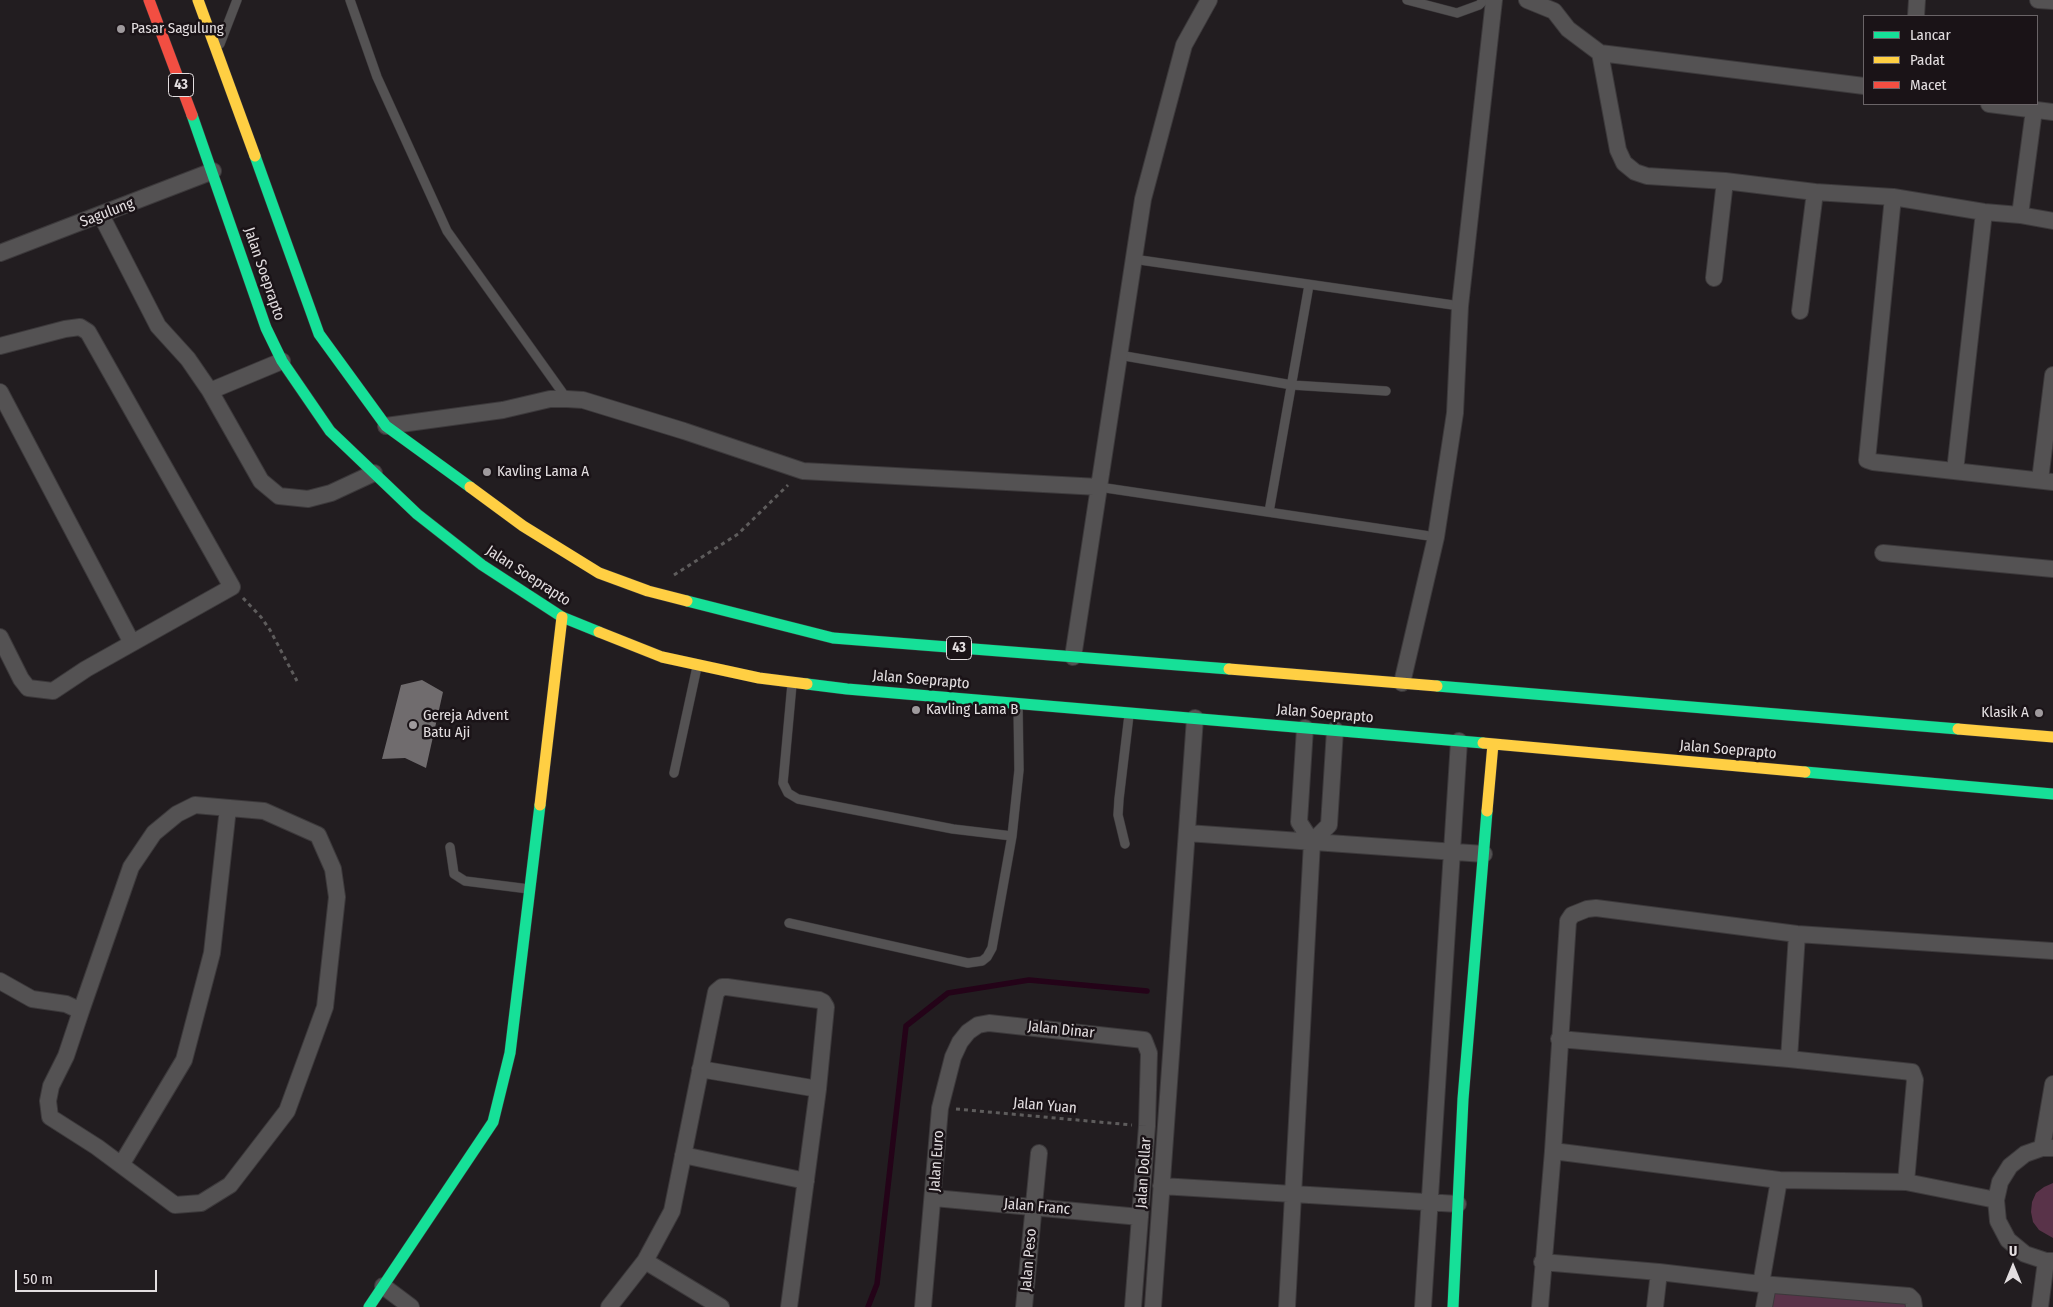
<!DOCTYPE html>
<style>
body{margin:0}
#map{position:relative;width:2053px;height:1307px;overflow:hidden;background:#221d20;font-family:"Fira Sans Condensed",sans-serif}
canvas{display:block}
.legend{position:absolute;left:1863px;top:15px;width:175px;height:90px;box-sizing:border-box;background:#1a1317;border:1px solid #6a6467;margin:0;padding:6px 9px;list-style:none;font-size:15px;color:#e3dee0}
.legend li{display:flex;align-items:center;gap:10px;height:25px}
.legend b{width:25px;border:1px solid #6a6467}
.north{position:absolute;left:1988px;top:1242px;width:50px;height:50px;-webkit-text-stroke:4px #1a1317;paint-order:stroke;rotate:0deg;font-size:14px;font-weight:700;line-height:20px;text-align:center;color:#e3dee0}
.north::after{content:'';display:block;margin:auto;width:18px;height:22px;background:#e3dee0;clip-path:polygon(50% 0,100% 100%,50% 72%,0 100%)}
.scale{position:absolute;left:15px;top:1270px;width:142px;height:22px;box-sizing:border-box;border:2px solid #e3dee0;border-top:0;padding-left:6px;font-size:15px;line-height:18px;white-space:nowrap;color:#e3dee0;-webkit-text-stroke:4px #1a1317;paint-order:stroke}
</style>
<div id="map">
<canvas width="2053" height="1307"></canvas>
<ul class="legend">
<li><b style="height:6px;background:#16e098"></b>Lancar</li>
<li><b style="height:6px;background:#ffcf43"></b>Padat</li>
<li><b style="height:6px;background:#f24e42"></b>Macet</li>
</ul>
<div class="north">U</div>
<div class="scale">50 m</div>
</div>
<script>
const ctx = document.querySelector('canvas').getContext('2d');
ctx.lineJoin = 'round';
function fill(path, color) { ctx.fillStyle = color; ctx.fill(path, 'evenodd'); }
const toPath = rows => new Path2D(rows.map(r => 'M' + r).join(''));
function stroke(path, color, width, dash) { ctx.strokeStyle = color; ctx.lineWidth = width; ctx.lineCap = dash ? 'butt' : 'round'; ctx.setLineDash(dash || []); ctx.stroke(path); }
function write(font, color, halo, rows, align = 'center') {
  ctx.font = font + ' "Fira Sans Condensed",sans-serif'; ctx.lineWidth = 5; ctx.setLineDash([]); ctx.textBaseline = 'middle'; ctx.strokeStyle = halo; ctx.fillStyle = color; for (const [text, x, y, turn = 0] of rows) {
    ctx.save(); ctx.translate(x, y); ctx.rotate((+turn || 0) * Math.PI / 180); ctx.textAlign = isNaN(turn) ? turn : align; if (halo) ctx.strokeText(text, 0, 0); ctx.fillText(text, 0, 0); ctx.restore();
  }
}
const green = toPath([
 [2053,1183,2053,1238,2039,1230,2033,1222,2031,1212,2032,1202,2036,1193,2044,1187],
 [1768,1286,1910,1299,1910,1307,1766,1307]
]);
const stream = toPath([
 [868,1307,877,1284,906,1026,948,993,1029,980,1147,991]
]);
const building = toPath([
 [422,680,443,692,426,768,405,758,382,759,401,685]
]);
const path = toPath([
 [674,575,738,534,788,485],
 [243,598,261,617,270,630,297,681],
 [956,1109,1132,1125]
]);
const lane = toPath([
 [350,0,377,77,447,231,567,399],
 [1407,0,1457,13,1479,5,1484,0],
 [220,44,237,0],
 [1133,259,1460,306],
 [1119,355,1292,385,1386,391],
 [1099,487,1436,537],
 [1269,512,1309,285],
 [792,684,783,783,788,793,798,799,953,829,1012,836,1019,770,1018,706],
 [674,773,697,667],
 [1125,844,1118,815,1119,799,1129,715],
 [450,847,454,874,465,881,529,889],
 [789,923,968,963,982,961,987,957,992,948,1012,836]
]);
const street = toPath([
 [1527,0,1554,11,1568,29,1600,53,1864,86],
 [2038,0,2053,1],
 [1916,16,1917,0],
 [1600,53,1618,150,1624,163,1635,172,1647,176,1725,181,1815,192,1893,197,1984,212,2020,215,2053,221],
 [1989,104,2053,112],
 [1893,197,1867,460,1873,462,2053,482],
 [101,215,158,326,188,359,210,391,282,361],
 [2020,215,2034,110],
 [0,253,213,171],
 [1714,278,1725,181],
 [1800,311,1815,192],
 [0,346,65,329,80,327,88,332,232,587,86,669,53,691,28,688,21,679,0,637],
 [210,391,261,481,279,496,308,499,331,493,374,473],
 [0,392,132,643],
 [386,426,503,410,550,399,567,399,583,400,684,431,803,471,1099,487],
 [1955,471,1984,212],
 [2040,480,2053,375],
 [1883,553,2053,569],
 [1073,657,1143,199,1184,45,1209,0],
 [1402,683,1436,537,1455,413,1460,306,1494,0],
 [1187,833,1484,854],
 [1312,842,1329,825,1335,730],
 [0,981,32,999,66,1004,81,1011,131,867,154,833,177,814,195,805,264,811,318,835,333,869,337,897,325,1007,287,1111,230,1185,201,1203,175,1205,97,1147,50,1117,48,1101,51,1086,66,1056,81,1011],
 [1559,1039,1789,1059,1912,1072,1915,1080,1906,1182],
 [1789,1059,1797,934],
 [700,1069,818,1089],
 [2042,1148,2053,1084],
 [2053,1148,2042,1148,2025,1154,2010,1166,2000,1182,1996,1200,1998,1221,2008,1240,2025,1254,2046,1261,2053,1261],
 [1553,1151,1779,1180,1906,1182,1996,1200],
 [683,1155,806,1181],
 [121,1165,184,1060,212,953,228,808],
 [1161,1186,1458,1204],
 [934,1198,1140,1217],
 [645,1261,721,1307],
 [1542,1262,1659,1272,1761,1284,1909,1296,1913,1300,1914,1307],
 [1761,1284,1779,1180],
 [383,1286,411,1307],
 [609,1307,645,1261,672,1211,716,992,722,987,727,987,819,1000,823,1002,826,1007,818,1089,789,1307],
 [923,1307,940,1108,953,1057,960,1042,968,1032,978,1025,989,1023,1144,1040,1149,1053,1147,1126,1133,1307],
 [1024,1307,1039,1153],
 [1153,1307,1195,718],
 [1287,1307,1312,842,1299,822,1305,728],
 [1423,1307,1459,741],
 [1540,1307,1553,1151,1568,921,1572,915,1587,909,1596,908,1797,934,2053,951],
 [1655,1307,1659,1272],
 [1764,1307,1768,1285],
 [2040,1307,2046,1261]
]);
const fast = toPath([
 [192,115,266,328,282,361,330,431,417,514,482,565,562,617,599,632],
 [255,156,319,334,386,426,470,487],
 [687,601,833,638,1229,669],
 [807,684,847,689,1483,743],
 [1437,686,1958,729],
 [1805,772,2053,794],
 [369,1307,493,1122,510,1053,540,805],
 [1453,1307,1463,1099,1487,811]
]);
const slow = toPath([
 [198,0,255,156],
 [470,487,523,526,599,573,648,591,687,601],
 [599,632,662,657,759,678,807,684],
 [1229,669,1437,686],
 [1958,729,2053,737],
 [1483,743,1805,772],
 [540,805,562,617],
 [1487,811,1493,744]
]);
const jam = toPath([
 [149,0,192,115]
]);
const markers = [
 [121,29,5,"#9f9a9d"],
 [487,472,5,"#9f9a9d"],
 [916,710,5,"#9f9a9d"],
 [2039,713,5,"#9f9a9d"],
 [413,725,5,"#9f9a9d"]
];
const shields = [
 [181,85,25],
 [959,648,25]
];
const shieldNames = [
 ["43",181,85],
 ["43",959,648]
];
const poiNames = [
 ["Pasar Sagulung",131,29],
 ["Kavling Lama A",497,472],
 ["Kavling Lama B",926,710],
 ["Klasik A",2029,713,"right"],
 ["Gereja Advent",423,716],
 ["Batu Aji",423,733]
];
const streetNames = [
 ["Sagulung",107,213,-21],
 ["Jalan Soeprapto",264,274,71],
 ["Jalan Soeprapto",528,576,33],
 ["Jalan Soeprapto",921,680,5],
 ["Jalan Soeprapto",1325,714,5],
 ["Jalan Soeprapto",1728,750,5],
 ["Jalan Dinar",1061,1030,6],
 ["Jalan Yuan",1045,1106,5],
 ["Jalan Euro",937,1161,-86],
 ["Jalan Dollar",1144,1173,-86],
 ["Jalan Franc",1037,1207,5],
 ["Jalan Peso",1029,1260,-85]
];
fill(green, '#593349');
stroke(stream, '#240318', 5.5);
fill(building, '#706c6e');
stroke(lane, '#3c393b', 10);
stroke(street, '#3c393b', 18);
stroke(fast, '#3c393b', 12);
stroke(slow, '#3c393b', 12);
stroke(jam, '#3c393b', 12);
stroke(path, '#5e5c5c', 3, [4, 4]);
stroke(lane, '#545253', 9);
stroke(street, '#545253', 16);
stroke(fast, '#16e098', 11);
stroke(slow, '#ffcf43', 11);
stroke(jam, '#f24e42', 11);
for (const [x, y, r, color] of markers) { const dot = new Path2D(); dot.arc(x, y, r, 0, 2 * Math.PI); ctx.fillStyle = color; ctx.fill(dot); stroke(dot, '#1a1317', 2); }
for (const [x, y, w] of shields) { const box = new Path2D(); box.roundRect(x - w / 2, y - 11.5, w, 23, 4); ctx.fillStyle = '#1a1317'; ctx.fill(box); stroke(box, '#e3dee0', 1); }
write('bold 14px', '#e3dee0', null, shieldNames);
write('15px', '#e3dee0', '#1a1317', poiNames, 'left');
write('15px', '#e3dee0', '#1a1317', streetNames);
</script>
